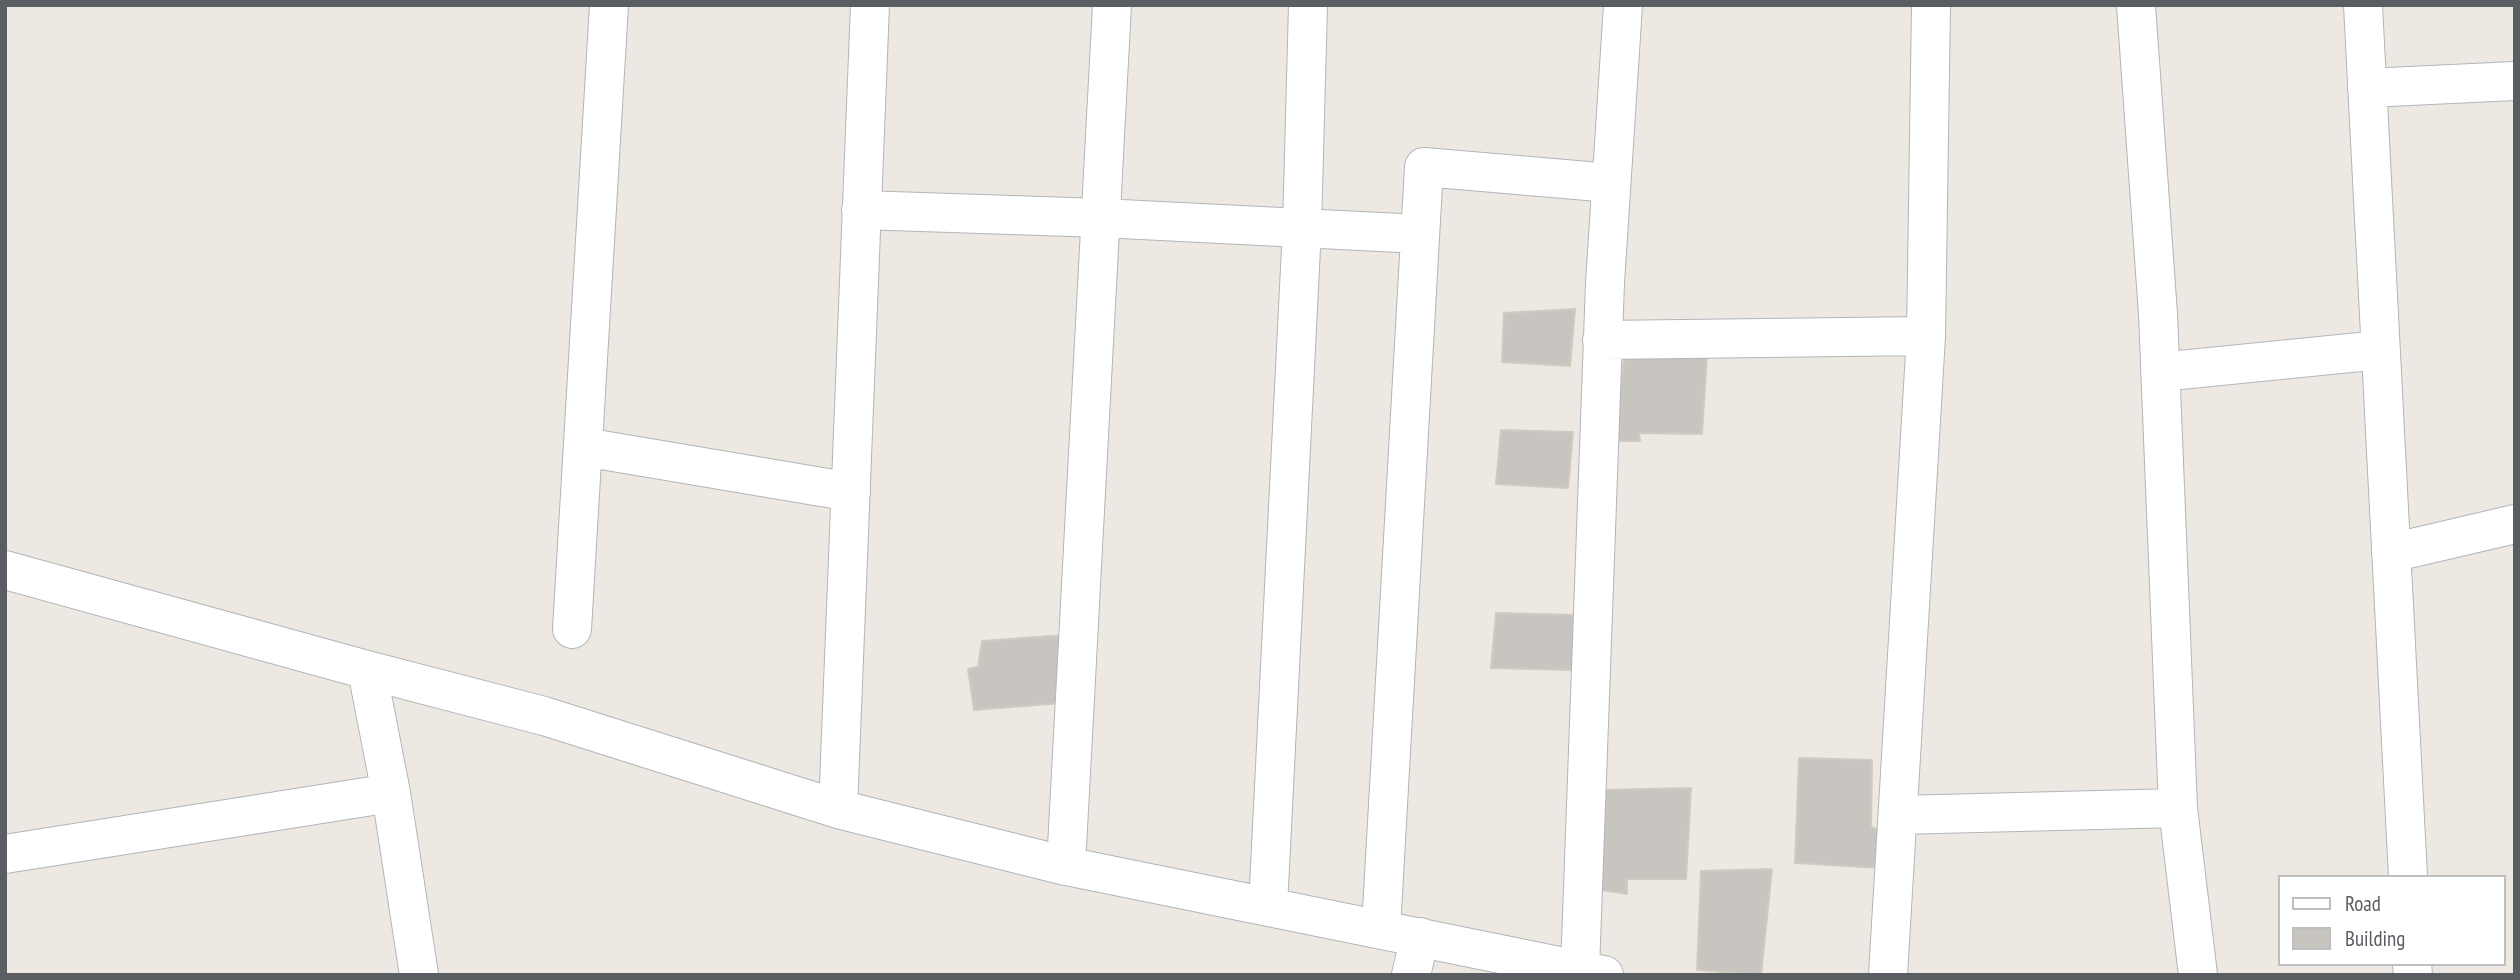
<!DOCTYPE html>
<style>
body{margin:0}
#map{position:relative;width:2520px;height:980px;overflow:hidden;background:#ede9e2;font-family:"PT Sans Narrow",sans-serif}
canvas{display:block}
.frame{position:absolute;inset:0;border:7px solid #5a5e62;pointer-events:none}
.legend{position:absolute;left:2278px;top:875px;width:228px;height:91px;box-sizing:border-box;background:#fff;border:2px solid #bdbfc0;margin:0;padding:9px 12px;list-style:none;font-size:21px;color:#5a5e62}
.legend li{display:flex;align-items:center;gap:14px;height:35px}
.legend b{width:35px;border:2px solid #bdbfc0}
</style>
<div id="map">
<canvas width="2520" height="980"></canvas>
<div class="frame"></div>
<ul class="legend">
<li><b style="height:9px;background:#fff"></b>Road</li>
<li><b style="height:19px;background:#c8c4bf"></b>Building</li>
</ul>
</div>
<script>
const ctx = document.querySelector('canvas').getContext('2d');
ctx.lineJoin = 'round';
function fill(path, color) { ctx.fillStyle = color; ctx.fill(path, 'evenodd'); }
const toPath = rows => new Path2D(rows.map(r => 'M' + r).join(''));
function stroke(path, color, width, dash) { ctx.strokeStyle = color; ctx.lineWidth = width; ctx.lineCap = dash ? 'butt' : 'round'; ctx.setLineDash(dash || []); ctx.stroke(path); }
const building = toPath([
 [1575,309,1570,366,1502,362,1504,313,1575,309],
 [1707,355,1702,434,1639,433,1640,441,1609,441,1619,402,1624,359,1707,355],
 [1501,430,1573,432,1568,488,1496,484,1501,430],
 [1496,613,1574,615,1572,670,1491,668,1496,613],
 [1066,635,1061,703,974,710,968,669,978,667,982,641,1066,635],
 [1799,758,1872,760,1871,827,1881,831,1883,868,1795,863,1799,758],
 [1691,788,1686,879,1627,879,1627,894,1596,889,1600,790,1691,788],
 [1772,869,1761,975,1697,970,1701,871,1772,869]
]);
const minor = toPath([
 [2136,5,2158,314,2178,808,2198,975],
 [2363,5,2408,877],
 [2367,88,2515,81],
 [861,210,1101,218,1420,234],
 [1602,340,1926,336],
 [2160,372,2380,350],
 [584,447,851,492],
 [2391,553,2515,524],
 [5,570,367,670,544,716,838,809,1066,866,1604,975],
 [572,629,609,5],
 [367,670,391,793,419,975],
 [838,809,870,5],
 [1898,815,2178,808],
 [5,854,391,793],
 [1066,866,1112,5],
 [1268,906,1302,228,1308,5],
 [1381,929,1424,167,1611,183],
 [2412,964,2413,975],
 [1580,970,1605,283,1623,5],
 [1411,975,1420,937],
 [1888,975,1926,336,1931,5]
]);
fill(building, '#c8c4bf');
stroke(building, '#d1cac0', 2);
stroke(minor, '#b2b5b9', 40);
stroke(minor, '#fff', 38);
</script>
